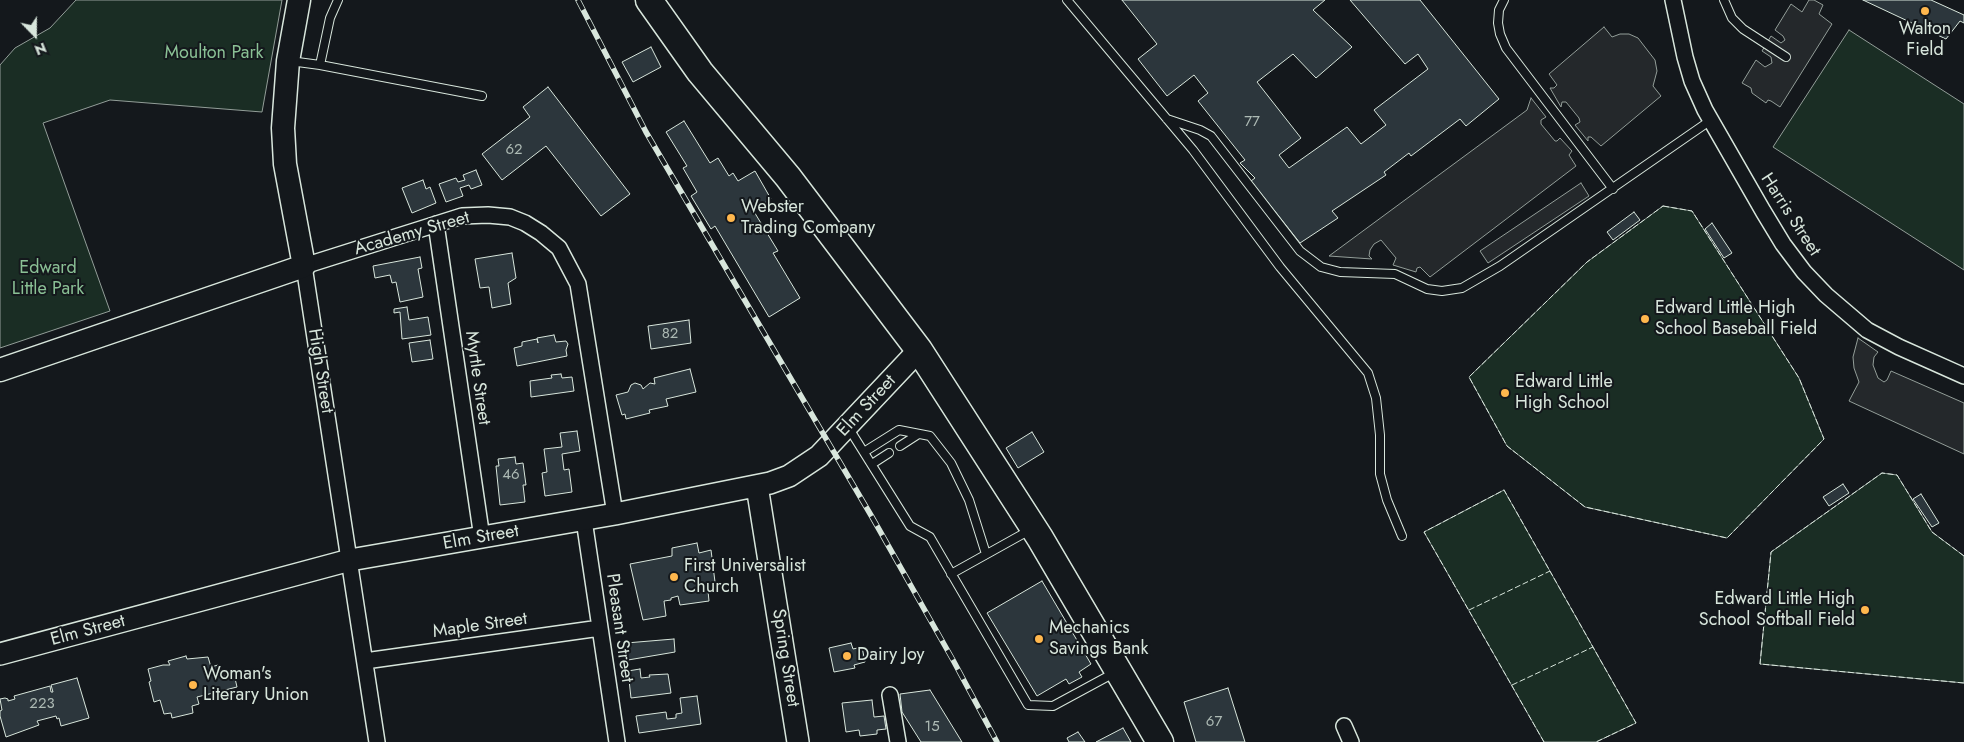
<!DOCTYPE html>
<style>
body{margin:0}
#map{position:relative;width:1964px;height:742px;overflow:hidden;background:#14181c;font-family:Jost,sans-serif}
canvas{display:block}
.north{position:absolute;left:10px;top:10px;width:50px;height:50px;-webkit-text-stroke:4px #14181c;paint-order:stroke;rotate:158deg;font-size:14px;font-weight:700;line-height:20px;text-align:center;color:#d8e6dc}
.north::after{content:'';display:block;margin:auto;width:18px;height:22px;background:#d8e6dc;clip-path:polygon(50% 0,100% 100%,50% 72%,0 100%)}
</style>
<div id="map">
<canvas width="1964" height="742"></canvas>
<div class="north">N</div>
</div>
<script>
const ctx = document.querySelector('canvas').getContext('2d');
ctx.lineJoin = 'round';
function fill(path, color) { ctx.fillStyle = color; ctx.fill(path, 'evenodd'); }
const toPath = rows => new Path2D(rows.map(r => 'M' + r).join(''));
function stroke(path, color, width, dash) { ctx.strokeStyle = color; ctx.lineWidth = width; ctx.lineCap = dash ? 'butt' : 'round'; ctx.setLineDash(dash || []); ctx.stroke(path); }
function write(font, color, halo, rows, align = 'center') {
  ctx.font = font + ' Jost,sans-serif'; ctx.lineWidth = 4; ctx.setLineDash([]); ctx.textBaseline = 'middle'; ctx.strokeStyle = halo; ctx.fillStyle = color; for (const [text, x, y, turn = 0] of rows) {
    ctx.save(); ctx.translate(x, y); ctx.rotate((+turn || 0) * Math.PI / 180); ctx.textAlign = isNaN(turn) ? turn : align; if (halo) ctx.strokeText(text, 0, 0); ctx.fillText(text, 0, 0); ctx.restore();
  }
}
const green = toPath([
 [76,0,282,0,262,112,110,100,43,123,110,311,0,348,0,65,15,48,50,28,76,0],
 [1849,30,1964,104,1964,270,1773,147,1849,30],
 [1663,206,1692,211,1799,378,1824,439,1727,538,1585,507,1507,446,1469,377,1587,262,1663,206],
 [1882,473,1897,475,1932,532,1964,556,1964,683,1760,664,1771,552,1882,473],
 [1504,490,1636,723,1596,742,1544,742,1424,532,1504,490]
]);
const parking = toPath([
 [1809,0,1814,0,1823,5,1819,14,1832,24,1780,107,1771,101,1768,100,1766,103,1752,93,1751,88,1742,83,1756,60,1765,67,1772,63,1771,57,1762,51,1771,36,1781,43,1785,40,1783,36,1775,30,1791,4,1802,12,1809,0],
 [1604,27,1612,37,1620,34,1629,34,1638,38,1648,51,1655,60,1657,71,1653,86,1661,96,1601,146,1591,137,1588,137,1588,141,1575,125,1580,122,1579,118,1566,102,1562,102,1561,107,1550,88,1554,88,1557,85,1549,74,1604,27],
 [1531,98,1546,117,1541,120,1541,124,1555,141,1557,141,1560,138,1572,151,1569,155,1576,166,1430,277,1420,267,1417,268,1416,272,1393,265,1396,258,1381,240,1374,244,1370,250,1369,256,1372,259,1329,256,1527,110,1531,98],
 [1581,183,1589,196,1488,263,1480,251,1581,183],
 [1858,338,1878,352,1874,357,1873,365,1878,378,1884,382,1887,380,1891,371,1964,403,1964,454,1849,401,1859,382,1854,368,1853,357,1858,338]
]);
const building = toPath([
 [1122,0,1325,0,1313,10,1352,47,1316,78,1293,54,1257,82,1301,138,1279,155,1289,168,1347,127,1361,144,1386,125,1374,110,1428,69,1418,54,1405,64,1350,0,1420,0,1499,99,1466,126,1460,119,1411,156,1409,153,1384,172,1386,175,1332,211,1338,218,1300,243,1251,181,1255,178,1240,163,1245,160,1198,101,1208,93,1194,75,1167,96,1138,59,1157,44,1122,0],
 [1863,0,1931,0,1964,15,1964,23,1960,21,1946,39,1863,0],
 [651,47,661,67,633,82,622,62,651,47],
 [548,87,630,194,601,216,546,146,502,180,482,154,530,117,523,107,548,87],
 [684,121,710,163,718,158,729,176,733,173,738,181,755,171,771,199,753,210,778,251,773,253,800,298,769,317,715,226,711,229,691,196,697,192,683,168,687,166,666,132,684,121],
 [476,170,482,185,471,189,469,185,460,188,463,196,446,202,439,184,456,178,458,182,465,180,463,175,476,170],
 [423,180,426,189,430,187,436,203,412,213,402,188,423,180],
 [1634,212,1640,220,1613,240,1607,232,1634,212],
 [1712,223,1732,253,1724,258,1705,229,1712,223],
 [512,253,516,278,508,283,511,304,492,308,489,287,480,288,475,259,512,253],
 [420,257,422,268,418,269,423,297,400,302,396,282,392,283,390,275,375,278,373,266,420,257],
 [407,307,409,320,428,317,431,335,402,339,400,312,394,313,394,309,407,307],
 [689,320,691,343,651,349,648,326,689,320],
 [554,335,556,342,566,341,568,344,566,350,567,356,517,366,514,348,522,346,522,342,537,339,538,343,537,338,554,335],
 [430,340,433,359,412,362,409,343,430,340],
 [690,369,696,392,666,399,668,406,649,410,650,413,626,419,625,414,622,415,616,395,628,392,631,385,635,383,641,385,643,389,650,383,655,384,654,378,690,369],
 [561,374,562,378,572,377,574,391,531,397,530,381,552,378,551,375,561,374],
 [577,431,580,451,562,454,564,470,569,469,572,492,545,496,542,473,547,472,544,449,562,447,560,433,577,431],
 [1032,432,1044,452,1018,468,1006,448,1032,432],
 [515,457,516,464,523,463,526,485,523,485,525,502,500,505,496,466,499,466,498,459,515,457],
 [1843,484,1849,493,1829,506,1823,497,1843,484],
 [1921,494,1939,523,1932,527,1913,499,1921,494],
 [697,543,699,553,711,550,716,590,708,591,709,601,680,605,678,596,671,598,671,600,664,601,666,616,643,620,630,564,672,556,672,548,697,543],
 [1042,581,1091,664,1079,672,1082,677,1069,684,1066,679,1037,696,987,613,1042,581],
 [674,639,675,652,628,660,626,643,674,639],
 [851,643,853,649,862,647,865,662,854,665,855,668,834,672,829,648,851,643],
 [186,656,187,659,208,657,211,667,218,665,221,677,234,674,237,687,197,697,199,704,192,706,193,713,172,718,171,713,164,714,160,700,154,702,149,682,151,681,148,669,163,665,170,665,168,661,186,656],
 [640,669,641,678,650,677,649,675,668,674,671,693,631,698,628,671,640,669],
 [77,678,89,718,61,726,59,718,57,719,56,716,37,721,39,725,6,737,0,716,0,711,2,710,0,699,5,698,8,699,8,701,15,699,14,696,50,686,51,692,53,692,51,685,77,678],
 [1228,688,1245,742,1196,742,1184,702,1228,688],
 [930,690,962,742,921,742,902,712,900,694,930,690],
 [697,696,701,724,639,733,636,716,666,712,667,719,676,718,676,714,682,713,680,698,697,696],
 [872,700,874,717,884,716,886,729,877,730,877,734,860,736,859,730,846,732,842,703,872,700],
 [1123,728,1131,742,1096,742,1123,728],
 [1078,732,1085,742,1069,742,1067,738,1078,732]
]);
const lane = toPath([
 [1067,0,1193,150,1280,267,1368,373,1376,398,1380,435,1380,474,1387,500,1402,536],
 [1504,0,1499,10,1498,23,1500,34,1506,48,1613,189],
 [1724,0,1732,18,1743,29,1786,57],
 [290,61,320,65,482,96],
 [320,65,330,18,338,0],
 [1167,119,1200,130,1211,136,1300,251,1321,267,1340,272,1395,274,1427,289,1442,291,1462,288,1500,266,1711,120],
 [848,427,910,526,930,537,1028,705,1053,706,1114,673],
 [900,446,917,435],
 [864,452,899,430,930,436,951,463,969,500,986,554],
 [872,464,889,453],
 [951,574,1030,530]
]);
const street = toPath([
 [1673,0,1685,57,1692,81,1705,110,1763,211,1783,244,1804,272,1826,295,1867,330,1899,347,1964,376],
 [436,224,482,538],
 [584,520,617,742],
 [365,661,600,628],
 [890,695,898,742],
 [1344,726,1351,742],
 [377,742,304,266,462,216,488,215,510,217,525,223,541,233,559,248,578,284,615,514]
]);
const secondary = toPath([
 [757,486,798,742],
 [0,654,350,560,615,514,770,483,789,476,819,456,919,350]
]);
const primary = toPath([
 [0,370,304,266,285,164,283,128,288,61,299,0]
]);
const highway = toPath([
 [649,0,700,72,788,177,919,350,1040,538,1160,742]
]);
const rail = toPath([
 [578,0,646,132,872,517,953,660,997,742]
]);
const fence = toPath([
 [1663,206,1692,211,1799,378,1824,439,1727,538,1585,507,1507,446,1469,377,1587,262,1663,206],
 [1964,556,1932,532,1897,475,1882,473,1771,552,1760,664,1964,683],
 [1469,610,1550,571],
 [1512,685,1593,647],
 [1544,742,1424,532,1504,490,1636,723,1596,742]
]);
const markers = [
 [1925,11,5,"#ffb74d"],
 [731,218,5,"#ffb74d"],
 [1645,319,5,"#ffb74d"],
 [1505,393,5,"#ffb74d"],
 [674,577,5,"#ffb74d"],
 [1865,610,5,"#ffb74d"],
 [1039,639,5,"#ffb74d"],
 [847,656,5,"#ffb74d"],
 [193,685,5,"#ffb74d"]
];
const numberNames = [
 ["77",1252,122],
 ["62",514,150],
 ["82",670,334],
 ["46",511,475],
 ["223",42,704],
 ["67",1214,722],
 ["15",932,727]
];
const poiNames = [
 ["Walton",1925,30,"center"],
 ["Field",1925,51,"center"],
 ["Webster",741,208],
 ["Trading Company",741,229],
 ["Edward Little High",1655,309],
 ["School Baseball Field",1655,330],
 ["Edward Little",1515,383],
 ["High School",1515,404],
 ["First Universalist",684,567],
 ["Church",684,588],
 ["Edward Little High",1855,600,"right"],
 ["School Softball Field",1855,621,"right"],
 ["Mechanics",1049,629],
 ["Savings Bank",1049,650],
 ["Dairy Joy",857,656],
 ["Woman's",203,675],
 ["Literary Union",203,696]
];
const parkNames = [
 ["Moulton Park",214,54],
 ["Edward",48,269],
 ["Little Park",48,290]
];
const streetNames = [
 ["Harris Street",1790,215,57],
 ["Academy Street",412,234,-16],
 ["High Street",320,371,81],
 ["Myrtle Street",477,378,82],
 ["Elm Street",867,406,-47],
 ["Elm Street",481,538,-10],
 ["Maple Street",480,626,-8],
 ["Pleasant Street",619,628,82],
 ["Elm Street",88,631,-15],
 ["Spring Street",785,658,81]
];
fill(green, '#1a2d24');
stroke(green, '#939e99', 1);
fill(parking, '#24282b');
stroke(parking, '#939e99', 1);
fill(building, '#2c363c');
stroke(building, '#d8e6dc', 1);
stroke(lane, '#d8e6dc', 10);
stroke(street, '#d8e6dc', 18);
stroke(secondary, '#d8e6dc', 24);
stroke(primary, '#d8e6dc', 25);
stroke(highway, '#d8e6dc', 29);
stroke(lane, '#14181c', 8);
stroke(street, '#14181c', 15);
stroke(secondary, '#14181c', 21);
stroke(primary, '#14181c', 22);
stroke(highway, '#14181c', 26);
stroke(rail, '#d8e6dc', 5.5);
stroke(rail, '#14181c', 4, [11]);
stroke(fence, '#d8e6dc', 1, [6, 2.5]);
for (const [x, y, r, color] of markers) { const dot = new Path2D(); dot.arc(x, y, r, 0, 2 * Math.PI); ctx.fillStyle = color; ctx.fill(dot); stroke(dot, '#14181c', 2); }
write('15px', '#adbab4', null, numberNames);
write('18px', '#d8e6dc', '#14181c', poiNames, 'left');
write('18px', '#8ac095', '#14181c', parkNames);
write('18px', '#d8e6dc', '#14181c', streetNames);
</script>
